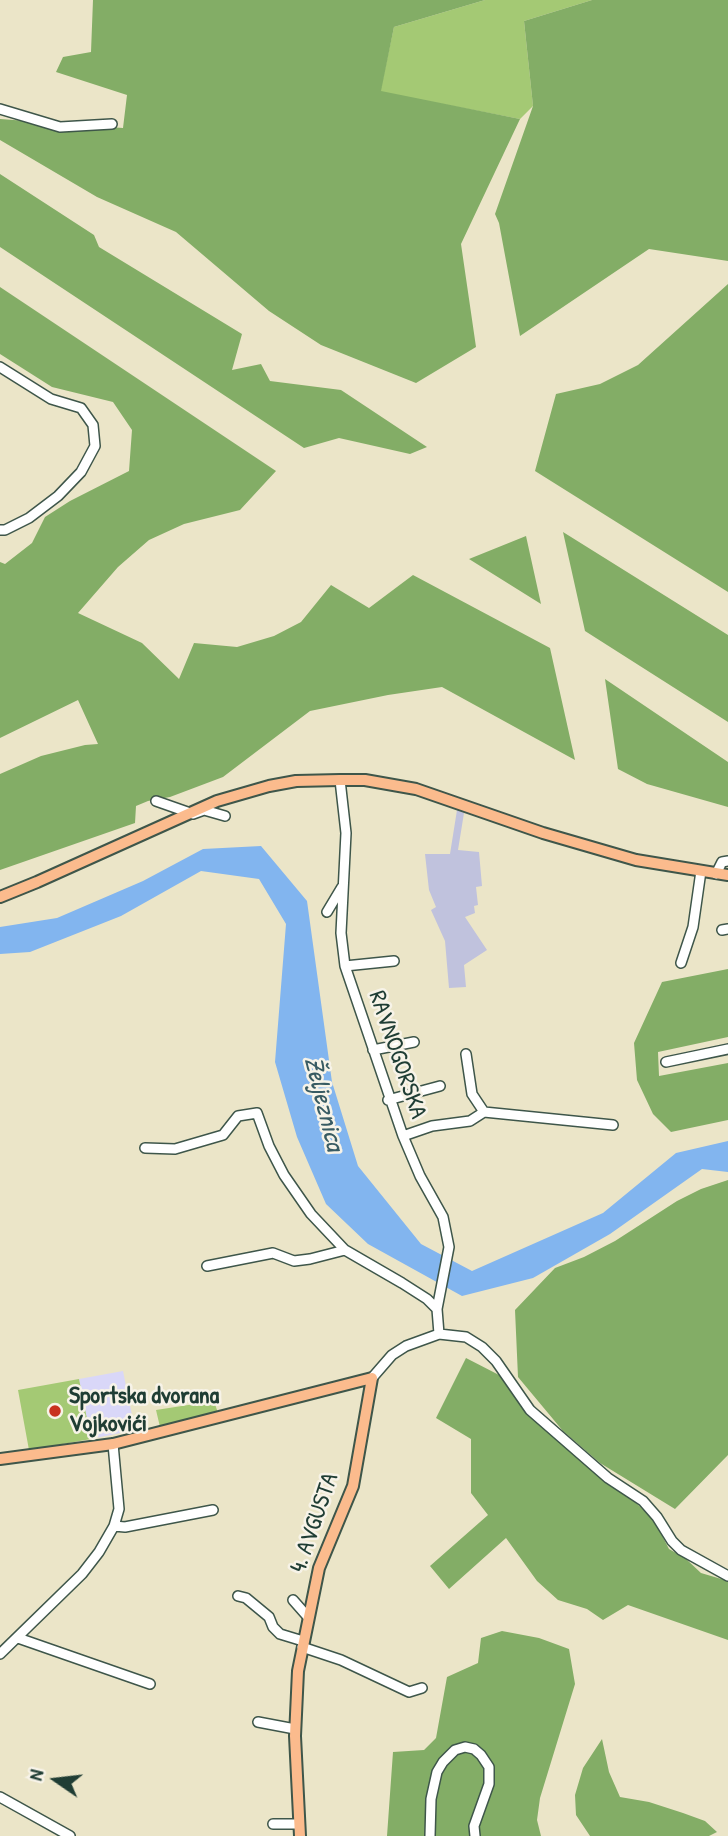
<!DOCTYPE html>
<meta charset="utf-8">
<style>
body{margin:0}
#map{position:relative;width:728px;height:1836px;overflow:hidden;background:#ebe5c8;font-family:"Patrick Hand",sans-serif}
canvas{display:block}
.north{position:absolute;left:21px;top:1745px;width:70px;height:70px;-webkit-text-stroke:5px #f7f3e8;paint-order:stroke;rotate:284deg;font-size:19px;font-weight:700;line-height:28px;text-align:center;color:#1f3d34}
.north::after{content:'';display:block;margin:auto;width:24px;height:32px;background:#1f3d34;clip-path:polygon(50% 0,100% 100%,50% 72%,0 100%)}
</style>
<div id="map">
<canvas width="728" height="1836"></canvas>
<div class="north">N</div>
</div>
<script>
const ctx = document.querySelector('canvas').getContext('2d');
ctx.lineJoin = 'round';
function fill(path, color) { ctx.fillStyle = color; ctx.fill(path, 'evenodd'); }
const toPath = rows => new Path2D(rows.map(r => 'M' + r).join(''));
function stroke(path, color, width, dash) { ctx.strokeStyle = color; ctx.lineWidth = width; ctx.lineCap = dash ? 'butt' : 'round'; ctx.setLineDash(dash || []); ctx.stroke(path); }
function write(font, color, halo, rows, align = 'center') {
  ctx.font = font + ' "Patrick Hand",sans-serif'; ctx.lineWidth = 5; ctx.setLineDash([]); ctx.textBaseline = 'middle'; ctx.strokeStyle = halo; ctx.fillStyle = color; for (const [text, x, y, turn = 0] of rows) {
    ctx.save(); ctx.translate(x, y); ctx.rotate((+turn || 0) * Math.PI / 180); ctx.textAlign = isNaN(turn) ? turn : align; if (halo) ctx.strokeText(text, 0, 0); ctx.fillText(text, 0, 0); ctx.restore();
  }
}
const built = toPath([
 [123,1371,135,1430,91,1439,79,1379]
]);
const industrial = toPath([
 [457,810,464,813,458,850,479,852,482,886,476,887,478,905,474,906,475,913,465,917,487,950,464,965,466,987,449,988,445,941,431,910,436,907,429,890,425,854,450,854]
]);
const green = toPath([
 [485,0,592,0,524,21,533,106,520,119,380,92,394,27],
 [79,1379,91,1439,29,1450,18,1390],
 [214,1401,218,1413,160,1427,156,1410]
]);
const forest = toPath([
 [93,0,485,0,394,27,381,91,520,119,461,244,476,347,416,383,321,345,269,311,176,232,97,197,0,140,0,119,123,128,127,95,56,72,63,57,91,52],
 [592,0,728,0,728,261,649,249,520,336,499,223,495,214,533,106,524,21],
 [0,174,94,235,99,247,242,334,232,370,261,364,270,381,341,390,427,447,410,454,339,438,304,448,0,247],
 [728,284,728,592,535,471,556,394,600,384,638,365],
 [0,287,276,471,240,510,184,524,149,540,118,567,78,613,142,643,179,679,194,643,237,647,274,636,301,622,331,585,369,608,413,575,550,648,575,760,442,687,388,695,310,711,223,777,170,797,148,801,136,806,135,823,0,870,0,774,41,756,85,745,98,744,78,700,0,738,0,562,5,564,32,543,45,517,70,501,129,471,132,430,113,402,52,387,0,354],
 [563,532,728,635,728,722,585,631],
 [526,536,541,604,469,559],
 [605,679,728,762,728,807,647,784,618,769],
 [728,969,728,1037,658,1052,659,1076,728,1063,728,1120,671,1132,653,1114,637,1080,634,1043,662,982],
 [728,1180,728,1455,675,1509,600,1463,563,1431,518,1377,515,1310,555,1268,584,1257,615,1241,677,1201,701,1189],
 [466,1358,501,1376,609,1483,633,1500,654,1520,669,1549,685,1558,701,1573,728,1581,728,1640,628,1605,603,1620,587,1609,558,1600,537,1581,506,1538,449,1589,430,1566,488,1515,471,1493,471,1439,436,1418],
 [502,1631,539,1638,569,1649,575,1684,540,1798,537,1820,541,1836,387,1836,393,1752,424,1750,436,1738,447,1677,478,1663,481,1638],
 [602,1739,609,1772,620,1797,649,1802,683,1813,705,1821,717,1832,709,1836,590,1836,576,1815,575,1795,583,1768]
]);
const water = toPath([
 [261,846,307,901,332,1082,358,1166,421,1244,472,1271,603,1213,676,1153,728,1141,728,1172,702,1169,610,1234,533,1278,462,1296,368,1244,326,1204,297,1137,275,1062,286,924,259,879,201,871,121,916,30,952,0,954,0,927,57,918,143,881,203,849]
]);
const minor = toPath([
 [0,109,60,127,112,124],
 [0,367,51,399,81,408,93,425,95,446,81,472,58,496,29,518,5,530,0,530],
 [340,780,346,833,341,933,345,966,403,1136,420,1176,443,1217,449,1247,437,1309,439,1334],
 [156,801,193,814,204,810,225,816],
 [716,874,722,862,728,861],
 [327,912,342,887],
 [722,930,728,929],
 [681,963,693,927,701,871],
 [345,966,394,961],
 [373,1050,414,1042],
 [466,1054,472,1094,484,1112],
 [666,1062,728,1049],
 [388,1100,440,1086],
 [403,1136,432,1126,470,1121,484,1112,613,1125],
 [145,1148,175,1149,223,1135,238,1116,257,1113,269,1146,284,1175,311,1214,345,1250,402,1283,427,1299,437,1309],
 [207,1266,273,1253,294,1261,310,1259,345,1250],
 [372,1378,392,1355,406,1346,439,1334,466,1337,482,1347,496,1361,530,1410,608,1478,643,1501,657,1517,672,1541,681,1550,728,1576],
 [114,1526,125,1527,213,1510],
 [238,1596,246,1598,269,1617,273,1627,280,1634,303,1641],
 [293,1600,308,1617],
 [18,1638,150,1684],
 [302,1647,341,1660,409,1692,422,1688],
 [0,1654,82,1574,99,1552,114,1526,119,1509,113,1444],
 [258,1722,295,1729],
 [0,1797,70,1836],
 [273,1824,299,1824],
 [430,1836,431,1799,437,1772,443,1762,455,1750,465,1747,474,1749,481,1755,489,1767,489,1784,474,1826,475,1836]
]);
const major = toPath([
 [0,897,37,882,217,801,269,786,296,781,340,780,365,780,416,789,543,833,636,860,728,875],
 [0,1459,113,1444,372,1378,353,1486,319,1568,298,1671,295,1736,300,1836]
]);
const markers = [
 [55,1411,7,"#c8321e"]
];
const streetNames = [
 ["RAVNOGORSKA",397,1055,71],
 ["4. AVGUSTA",315,1523,-71]
];
const poiNames = [
 ["Sportska dvorana",69,1397],
 ["Vojkovići",69,1425]
];
const waterNames = [
 ["Željeznica",323,1104,76]
];
fill(built, '#d9d7f8');
fill(industrial, '#c0c2dd');
fill(green, '#a4c974');
fill(forest, '#83ad66');
fill(water, '#82b5ef');
stroke(minor, '#3e564a', 12);
stroke(major, '#3e564a', 14);
stroke(minor, '#fff', 9);
stroke(major, '#fbbb8d', 10);
for (const [x, y, r, color] of markers) { const dot = new Path2D(); dot.arc(x, y, r, 0, 2 * Math.PI); ctx.fillStyle = color; ctx.fill(dot); stroke(dot, '#f7f3e8', 2.5); }
write('24px', '#1f3d34', '#f7f3e8', streetNames);
write('bold 24px', '#1f3d34', '#f7f3e8', poiNames, 'left');
write('italic 26px', '#385b63', '#f7f3e8', waterNames);
</script>
